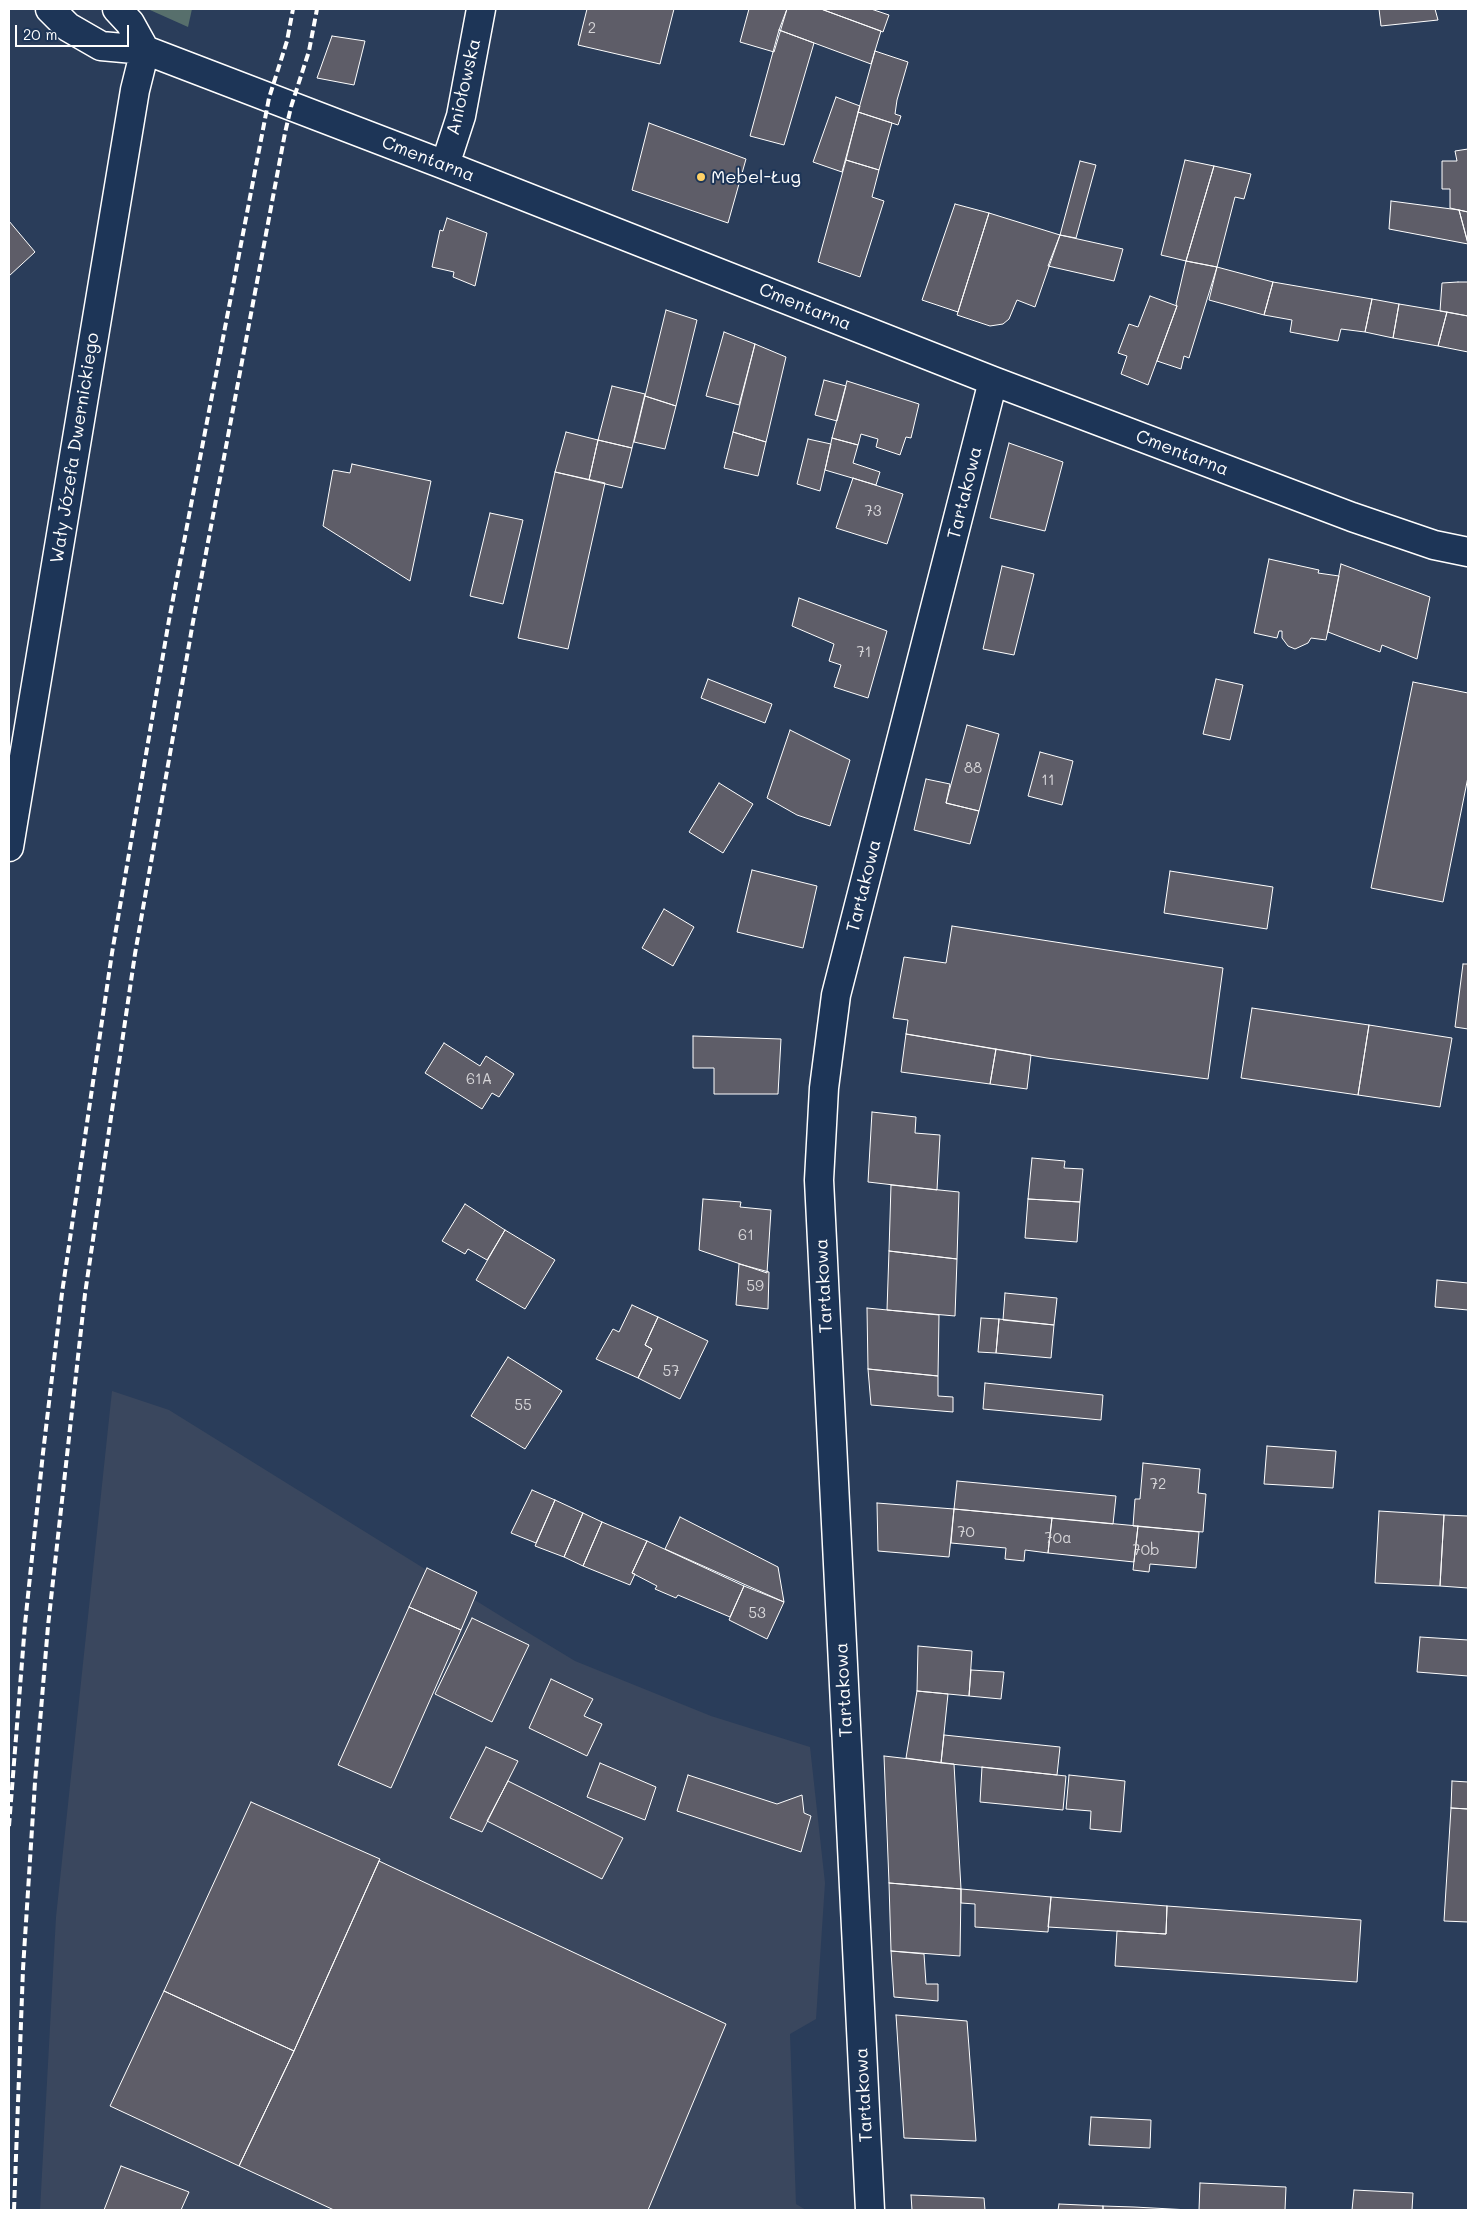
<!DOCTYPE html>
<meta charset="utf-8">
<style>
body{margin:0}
#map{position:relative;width:1477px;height:2219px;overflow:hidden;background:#2a3d5a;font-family:Mali,sans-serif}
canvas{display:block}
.frame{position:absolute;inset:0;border:10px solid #fff;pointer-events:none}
.scale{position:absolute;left:15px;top:25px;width:114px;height:22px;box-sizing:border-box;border:2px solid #fff;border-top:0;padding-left:6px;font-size:15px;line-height:18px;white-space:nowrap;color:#fff;-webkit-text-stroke:4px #1d3557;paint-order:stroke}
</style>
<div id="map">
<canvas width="1477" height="2219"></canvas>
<div class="frame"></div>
<div class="scale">20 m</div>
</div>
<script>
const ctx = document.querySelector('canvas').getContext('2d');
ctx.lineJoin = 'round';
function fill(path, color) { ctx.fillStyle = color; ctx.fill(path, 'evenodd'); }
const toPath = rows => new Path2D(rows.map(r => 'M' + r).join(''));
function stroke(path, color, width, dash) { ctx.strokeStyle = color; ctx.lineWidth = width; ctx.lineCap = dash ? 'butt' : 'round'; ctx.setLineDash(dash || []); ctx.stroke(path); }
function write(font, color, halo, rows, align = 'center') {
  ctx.font = font + ' Mali,sans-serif'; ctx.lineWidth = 4; ctx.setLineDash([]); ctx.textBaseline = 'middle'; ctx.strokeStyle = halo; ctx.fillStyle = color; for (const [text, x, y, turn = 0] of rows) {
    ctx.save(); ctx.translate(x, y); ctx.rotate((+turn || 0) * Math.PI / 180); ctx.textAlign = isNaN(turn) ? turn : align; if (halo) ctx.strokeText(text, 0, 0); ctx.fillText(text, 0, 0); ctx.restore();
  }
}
const built = toPath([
 [112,1391,169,1410,499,1615,575,1661,711,1716,810,1747,825,1883,816,2019,790,2034,796,2204,806,2210,40,2210,56,1917]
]);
const green = toPath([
 [149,9,192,9,188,27,150,10]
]);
const building = toPath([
 [587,9,674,9,660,64,578,45,587,9],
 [749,9,787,9,774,52,740,42,749,9],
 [787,9,821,9,881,31,871,64,779,30,787,9],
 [821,9,871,9,889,15,883,32,821,9],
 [1379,9,1435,9,1438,20,1381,26,1379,9],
 [779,30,814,43,784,145,750,136,779,30],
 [332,36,365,41,354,85,317,78,332,36],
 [875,51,908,62,897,100,895,114,901,116,898,125,858,112,875,51],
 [836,97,860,106,842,172,813,162,836,97],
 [858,112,892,123,879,170,846,160,858,112],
 [649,123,746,159,728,223,632,190,649,123],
 [1468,149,1468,212,1450,208,1450,189,1442,189,1442,161,1457,161,1455,151,1468,149],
 [846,160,879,170,872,197,884,201,860,277,818,262,846,160],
 [1185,160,1214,166,1186,261,1161,255,1185,160],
 [1080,161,1096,165,1076,238,1060,235,1080,161],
 [1214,166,1251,174,1244,199,1235,197,1217,267,1186,261,1214,166],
 [1391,201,1459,210,1468,244,1389,229,1391,201],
 [955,204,989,213,958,312,922,300,955,204],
 [1459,210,1468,212,1468,243,1459,210],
 [989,213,1060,235,1035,307,1017,300,1009,319,1003,324,990,326,957,315,989,213],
 [447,218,487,233,475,286,453,277,454,272,432,267,440,230,443,231,447,218],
 [9,221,35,252,9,276,9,221],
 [1060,235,1123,249,1114,281,1048,266,1060,235],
 [1186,261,1217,267,1189,358,1184,356,1181,369,1157,361,1177,306,1176,304,1186,261],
 [1217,267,1273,282,1264,315,1209,300,1217,267],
 [1273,282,1372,299,1365,332,1341,329,1338,341,1290,332,1292,320,1264,315,1273,282],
 [1458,282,1468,282,1468,316,1440,311,1442,283,1458,282],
 [1150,296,1177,306,1148,385,1121,374,1127,356,1118,353,1129,324,1138,327,1150,296],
 [1372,299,1399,304,1393,338,1365,332,1372,299],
 [1399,304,1447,312,1438,346,1393,338,1399,304],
 [666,310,697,320,676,406,645,396,666,310],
 [1447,312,1468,316,1468,352,1438,346,1447,312],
 [724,332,755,344,739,405,706,396,724,332],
 [755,344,786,357,766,442,733,432,755,344],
 [824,380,846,386,837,421,815,415,824,380],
 [847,381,919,404,911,438,906,437,900,455,876,447,878,439,861,434,858,445,832,438,847,381],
 [612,386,645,394,632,448,598,440,612,386],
 [645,396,676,406,665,449,634,442,645,396],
 [566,432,598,440,589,480,555,472,566,432],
 [733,432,766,442,758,476,724,468,733,432],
 [832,438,858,445,853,463,880,472,876,485,825,470,832,438],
 [808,439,831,444,820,491,797,484,808,439],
 [598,440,632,448,622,488,589,480,598,440],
 [1009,443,1063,462,1045,531,990,518,1009,443],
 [352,464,431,481,410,581,323,526,333,470,350,473,352,464],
 [555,472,605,483,568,649,518,638,555,472],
 [853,478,903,494,887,544,836,528,853,478],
 [490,513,523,520,503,604,470,596,490,513],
 [1269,559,1319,570,1318,573,1339,576,1326,640,1311,638,1308,643,1295,649,1288,646,1282,638,1282,631,1279,631,1277,638,1254,633,1269,559],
 [1341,564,1430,597,1417,659,1382,645,1380,652,1328,632,1341,564],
 [1002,566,1034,574,1014,655,983,649,1002,566],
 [799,598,887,631,868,698,834,687,841,665,829,661,834,644,792,626,799,598],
 [708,679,772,704,765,723,701,698,708,679],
 [1216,679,1243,685,1230,740,1203,734,1216,679],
 [1413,682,1468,693,1468,777,1443,902,1371,888,1413,682],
 [967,725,999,734,979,811,946,803,967,725],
 [790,730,850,760,830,826,797,815,767,798,790,730],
 [1040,752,1073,761,1062,805,1028,796,1040,752],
 [926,779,950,784,946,803,979,811,970,844,914,830,926,779],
 [719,783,753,804,723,853,689,832,719,783],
 [752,870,817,886,803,948,737,932,752,870],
 [1170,871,1273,887,1267,929,1164,913,1170,871],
 [664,909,694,927,673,966,642,948,664,909],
 [952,926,1223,968,1208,1079,1047,1058,906,1034,908,1020,893,1018,904,957,946,963,952,926],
 [1463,964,1468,964,1468,1029,1455,1027,1463,964],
 [1252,1008,1369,1025,1358,1095,1241,1078,1252,1008],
 [1369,1025,1452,1038,1440,1107,1358,1095,1369,1025],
 [906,1034,996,1049,990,1084,901,1072,906,1034],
 [693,1036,781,1039,778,1094,714,1094,714,1068,693,1068,693,1036],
 [444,1043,480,1066,486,1056,514,1074,499,1097,492,1093,482,1109,425,1073,444,1043],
 [996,1049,1031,1055,1027,1089,990,1084,996,1049],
 [872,1112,916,1117,915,1133,940,1135,937,1190,868,1182,872,1112],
 [1032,1158,1065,1161,1064,1168,1083,1169,1080,1202,1028,1199,1032,1158],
 [891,1185,959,1192,957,1259,889,1251,891,1185],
 [703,1199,741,1202,740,1207,771,1210,767,1273,699,1250,703,1199],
 [1028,1199,1080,1202,1077,1242,1025,1238,1028,1199],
 [465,1204,505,1230,487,1260,468,1249,465,1254,442,1241,465,1204],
 [505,1230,555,1260,525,1309,476,1280,505,1230],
 [889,1251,957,1259,955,1316,887,1310,889,1251],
 [739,1264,769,1272,768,1309,736,1305,739,1264],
 [1437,1280,1468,1283,1468,1310,1435,1307,1437,1280],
 [1005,1293,1057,1298,1054,1325,1003,1320,1005,1293],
 [632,1305,658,1317,645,1345,652,1349,638,1378,596,1359,613,1329,619,1332,632,1305],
 [867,1308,939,1315,938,1376,868,1369,867,1308],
 [658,1317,708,1341,680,1399,638,1378,652,1349,645,1345,658,1317],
 [981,1318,999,1319,996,1353,978,1352,981,1318],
 [999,1319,1054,1325,1051,1358,996,1353,999,1319],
 [508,1357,562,1391,525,1449,471,1416,508,1357],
 [868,1369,938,1376,938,1396,953,1397,953,1412,871,1405,868,1369],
 [985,1383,1103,1395,1101,1420,983,1409,985,1383],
 [1267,1446,1336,1451,1333,1488,1264,1484,1267,1446],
 [1143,1463,1200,1469,1198,1493,1206,1494,1203,1532,1133,1526,1135,1499,1140,1499,1143,1463],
 [957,1481,1116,1496,1113,1524,954,1509,957,1481],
 [532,1490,555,1500,536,1543,511,1533,532,1490],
 [555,1500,583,1513,564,1557,535,1546,555,1500],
 [877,1503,954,1509,949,1557,878,1551,877,1503],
 [954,1509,1052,1518,1048,1553,1025,1550,1024,1561,1005,1559,1006,1548,951,1543,954,1509],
 [1379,1511,1444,1515,1440,1586,1375,1583,1379,1511],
 [583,1513,602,1522,583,1566,564,1557,583,1513],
 [1444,1515,1468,1516,1468,1588,1440,1586,1444,1515],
 [680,1517,778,1567,784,1602,665,1549,680,1517],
 [1052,1518,1138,1526,1134,1562,1048,1553,1052,1518],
 [602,1522,647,1541,632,1573,635,1574,630,1585,583,1566,602,1522],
 [1138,1526,1199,1532,1196,1568,1150,1564,1149,1572,1133,1570,1138,1526],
 [647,1541,744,1586,730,1617,678,1595,676,1598,655,1589,657,1586,632,1573,647,1541],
 [427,1568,477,1592,461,1630,409,1607,427,1568],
 [744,1586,784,1602,767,1639,729,1620,744,1586],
 [409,1607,461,1630,391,1788,338,1765,409,1607],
 [472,1618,529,1645,492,1722,435,1694,472,1618],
 [1420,1637,1468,1640,1468,1676,1417,1672,1420,1637],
 [918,1646,972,1651,969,1696,917,1691,918,1646],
 [971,1670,1004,1672,1001,1699,969,1696,971,1670],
 [551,1679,593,1699,584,1716,602,1724,587,1756,529,1728,551,1679],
 [917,1691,948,1694,941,1763,906,1758,917,1691],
 [944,1735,1060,1747,1057,1775,941,1763,944,1735],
 [486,1747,518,1761,482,1832,450,1818,486,1747],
 [884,1756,954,1764,961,1889,889,1883,884,1756],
 [600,1763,656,1787,645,1820,587,1797,600,1763],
 [982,1767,1066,1776,1063,1810,980,1802,982,1767],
 [688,1775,777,1804,802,1795,804,1813,811,1816,801,1852,677,1811,688,1775],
 [1069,1775,1125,1781,1121,1832,1090,1829,1091,1811,1066,1809,1069,1775],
 [508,1781,623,1838,602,1879,487,1821,508,1781],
 [1452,1781,1468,1782,1468,1809,1451,1808,1452,1781],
 [251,1802,380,1859,294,2051,164,1991,251,1802],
 [1451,1808,1468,1809,1468,1922,1444,1921,1451,1808],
 [379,1861,726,2024,648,2210,334,2210,239,2166,294,2051,379,1861],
 [889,1883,961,1889,960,1956,891,1951,889,1883],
 [961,1889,1051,1897,1048,1932,975,1927,975,1904,961,1903,961,1889],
 [1051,1897,1167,1906,1166,1934,1048,1927,1051,1897],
 [1167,1906,1361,1920,1357,1982,1115,1966,1117,1931,1166,1934,1167,1906],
 [891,1951,924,1954,926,1984,938,1984,938,2001,894,1997,891,1951],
 [164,1991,294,2051,239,2166,110,2106,164,1991],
 [896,2015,967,2021,976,2141,904,2138,896,2015],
 [1091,2117,1151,2120,1150,2148,1089,2145,1091,2117],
 [121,2166,189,2192,181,2210,104,2210,121,2166],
 [1200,2183,1286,2187,1285,2210,1199,2210,1200,2183],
 [1354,2190,1413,2193,1412,2210,1352,2210,1354,2190],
 [911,2195,984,2198,985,2210,912,2210,911,2195],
 [1059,2204,1103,2206,1103,2210,1058,2210,1059,2204],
 [1103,2206,1134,2207,1190,2210,1103,2210,1103,2206]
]);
const minor = toPath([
 [50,9,68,27,101,46,145,50,445,165,993,381,1352,517,1434,545,1468,552],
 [117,9,130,23,145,50],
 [445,165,461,116,481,9],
 [9,847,135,90,145,50],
 [870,2210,819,1180,824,1088,836,995,993,381]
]);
const rail = toPath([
 [9,1826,25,1624,43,1453,62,1293,112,953,169,620,269,98,287,41,293,9],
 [14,2210,23,1969,35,1782,48,1626,85,1294,135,954,193,622,285,133,291,107,309,51,317,9]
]);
const markers = [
 [701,177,5,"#ffd166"]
];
const numberNames = [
 ["2",592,28],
 ["73",873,511],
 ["71",864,652],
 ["88",973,768],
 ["11",1048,780],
 ["61A",479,1079],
 ["61",746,1235],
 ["59",755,1286],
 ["57",671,1371],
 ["55",523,1405],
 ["72",1158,1484],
 ["70",966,1532],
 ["70a",1058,1538],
 ["70b",1146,1550],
 ["53",757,1613]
];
const streetNames = [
 ["Aniołowska",464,87,-77],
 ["Cmentarna",428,159,21],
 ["Cmentarna",805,307,22],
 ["Wały Józefa Dwernickiego",75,448,-81],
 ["Cmentarna",1182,453,21],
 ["Tartakowa",965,493,-76],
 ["Tartakowa",864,886,-76],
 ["Tartakowa",824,1286,-93],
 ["Tartakowa",844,1690,-93],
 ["Tartakowa",864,2095,-93]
];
const poiNames = [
 ["Mebel-Ług",711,177]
];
fill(built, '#3a475e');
fill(green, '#576f6c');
fill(building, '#5e5d68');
stroke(building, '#fff', 1);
stroke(minor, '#fff', 31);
stroke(minor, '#1d3557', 28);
stroke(rail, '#fff', 4, [8, 4]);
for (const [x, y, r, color] of markers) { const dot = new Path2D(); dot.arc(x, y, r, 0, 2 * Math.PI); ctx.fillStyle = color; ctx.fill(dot); stroke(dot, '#1d3557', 2); }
write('15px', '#d7d6d9', null, numberNames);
write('18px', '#fff', '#1d3557', streetNames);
write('18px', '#fff', '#1d3557', poiNames, 'left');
</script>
